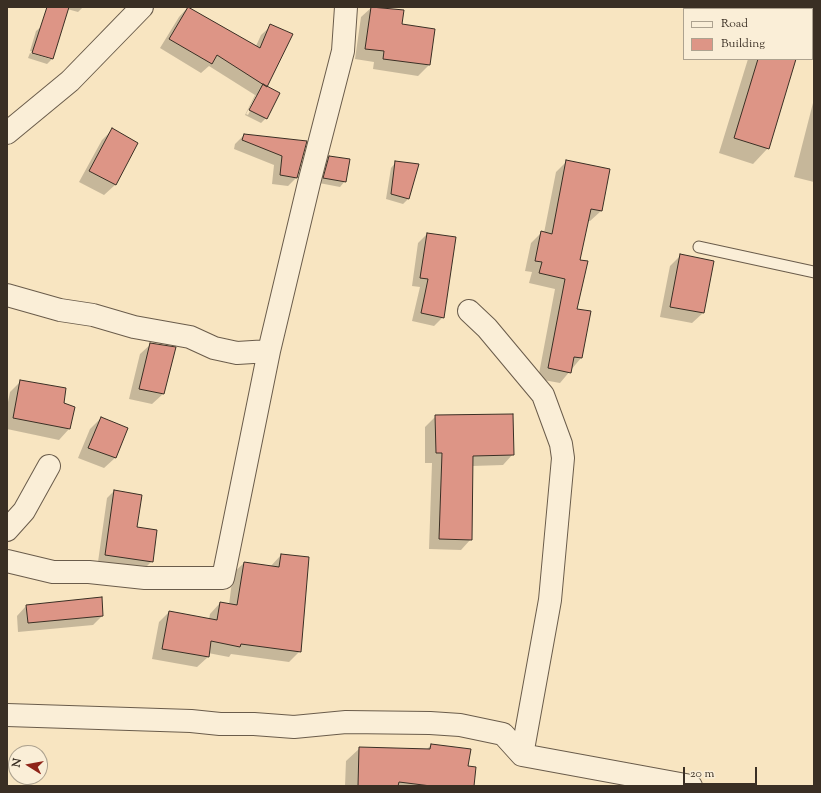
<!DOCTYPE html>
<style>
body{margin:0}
#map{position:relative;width:821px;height:793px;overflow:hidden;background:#f8e5c1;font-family:"Sorts Mill Goudy",serif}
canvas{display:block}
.frame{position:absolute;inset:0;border:8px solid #3a2f24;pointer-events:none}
.legend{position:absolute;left:683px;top:8px;width:130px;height:52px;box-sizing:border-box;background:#faeed7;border:1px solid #ada28f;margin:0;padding:5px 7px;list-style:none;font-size:12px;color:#3a2f24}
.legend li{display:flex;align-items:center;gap:8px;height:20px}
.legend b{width:20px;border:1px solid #ada28f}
.north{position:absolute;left:8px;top:745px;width:40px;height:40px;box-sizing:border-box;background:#faeed7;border:1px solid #ada28f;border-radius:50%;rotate:281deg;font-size:11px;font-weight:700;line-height:16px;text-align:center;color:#3a2f24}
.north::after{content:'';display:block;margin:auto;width:14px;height:18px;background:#8f2418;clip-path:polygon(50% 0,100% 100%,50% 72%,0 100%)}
.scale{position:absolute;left:683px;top:767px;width:74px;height:18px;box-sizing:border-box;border:2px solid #3a2f24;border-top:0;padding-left:5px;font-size:12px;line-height:14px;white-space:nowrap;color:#3a2f24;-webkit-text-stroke:3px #faeed7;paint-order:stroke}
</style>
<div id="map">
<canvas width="821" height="793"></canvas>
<div class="frame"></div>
<ul class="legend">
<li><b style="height:5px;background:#faeed7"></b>Road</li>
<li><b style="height:11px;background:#dd9586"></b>Building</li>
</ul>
<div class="north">N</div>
<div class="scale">20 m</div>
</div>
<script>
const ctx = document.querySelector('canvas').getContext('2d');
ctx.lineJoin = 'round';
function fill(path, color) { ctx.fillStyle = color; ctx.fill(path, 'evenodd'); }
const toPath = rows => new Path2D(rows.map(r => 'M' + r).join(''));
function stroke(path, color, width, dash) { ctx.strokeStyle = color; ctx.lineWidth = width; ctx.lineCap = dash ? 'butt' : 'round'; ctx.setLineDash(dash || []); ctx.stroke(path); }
const shadow = toPath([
 [60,7,83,7,78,12],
 [188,7,256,46,261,35,271,26,266,118,261,123,245,115,255,95,209,66,201,73,160,48,179,17],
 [256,95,258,95,248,115,246,114],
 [372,7,403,11,401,25,434,30,429,65,418,76,373,69,374,62,355,59,361,17],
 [42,26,52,59,47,64,28,58,30,53,50,59,50,57,30,51,36,31],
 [748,59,795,59,768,148,753,164,719,153],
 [814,99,814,182,794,177],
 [113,129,137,143,115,185,104,195,79,182,102,140],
 [244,135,306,142,297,177,288,186,272,184,274,165,234,149,235,144],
 [329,157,345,181,340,187,319,183,324,162],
 [567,161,601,211,590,221,587,221,579,261,575,309,581,358,560,383,538,379,555,289,529,283,532,272,525,271,531,243,542,232,544,233,556,172],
 [396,162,417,165,408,199,403,204,386,199,391,168],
 [427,234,443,317,434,326,412,321,420,287,412,286,418,243],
 [680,256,703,313,692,323,660,317,670,266],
 [151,344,174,348,163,394,152,404,129,399,140,354],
 [21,381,73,407,69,429,59,440,7,429,7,407,10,392],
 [436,416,513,454,503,465,472,466,471,539,461,550,429,549,432,463,425,463,425,427],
 [101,418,126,428,115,458,104,468,78,458,90,429],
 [114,491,136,528,152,561,145,568,98,562,107,498],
 [281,555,300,651,289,662,231,654,229,657,208,653,208,657,197,667,152,659,159,622,169,612,209,619,210,614,220,603,229,605,233,573,244,563,270,567],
 [26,606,102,616,93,625,18,632,17,616],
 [431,745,472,786,345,786,346,761,360,748,426,750]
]);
const building = toPath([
 [47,7,69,7,53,59,32,53,47,7],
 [188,7,260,48,270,24,293,34,267,87,217,55,212,64,169,39,188,7],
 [371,7,404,10,402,24,435,29,430,65,383,59,384,51,365,49,371,7],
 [758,59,796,59,769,149,734,138,758,59],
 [263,84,280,93,267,119,249,110,263,84],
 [112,128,138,143,116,185,89,171,112,128],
 [244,134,307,141,297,178,280,175,282,156,242,140,244,134],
 [329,156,350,159,346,182,323,178,329,156],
 [566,160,610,169,602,211,591,209,580,260,588,261,577,309,591,311,582,358,574,357,571,373,548,368,565,279,539,273,542,262,535,261,541,231,552,234,566,160],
 [395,161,419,164,409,199,391,194,395,161],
 [427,233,456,237,444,318,421,313,428,279,420,278,427,233],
 [680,254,714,261,704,313,670,307,680,254],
 [150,343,176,347,164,394,139,389,150,343],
 [20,380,66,388,64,403,75,407,70,429,13,418,20,380],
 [513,414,514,455,473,456,472,540,439,539,442,453,436,453,435,415,513,414],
 [101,417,128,428,116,458,88,448,101,417],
 [114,490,142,495,137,527,157,530,153,562,105,555,114,490],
 [281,554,309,557,301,652,241,644,240,647,211,641,209,657,162,649,169,611,217,620,220,602,237,605,244,562,279,567,281,554],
 [102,597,103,616,28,623,26,605,102,597],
 [431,744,471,749,468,766,476,767,474,786,431,786,399,782,398,786,358,786,359,747,430,749,431,744]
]);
const service = toPath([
 [699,247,814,272]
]);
const minor = toPath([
 [7,133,70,81,142,7],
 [7,295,60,310,93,315,134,327,190,337,214,348,237,353,269,351],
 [469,311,487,328,543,395,561,444,563,458,550,600,522,755,691,786],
 [7,530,24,511,49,466],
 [7,561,53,572,89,572,145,578,223,578,269,351,309,183,343,51,346,7],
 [7,715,191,721,220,724,254,724,294,727,346,722,430,723,460,725,503,734,522,755]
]);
fill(shadow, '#0003');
fill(building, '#dd9586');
stroke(building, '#3a2f24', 1);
stroke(service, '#6a5c4b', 13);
stroke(minor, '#6a5c4b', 24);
stroke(service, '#faeed7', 11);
stroke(minor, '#faeed7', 22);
</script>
